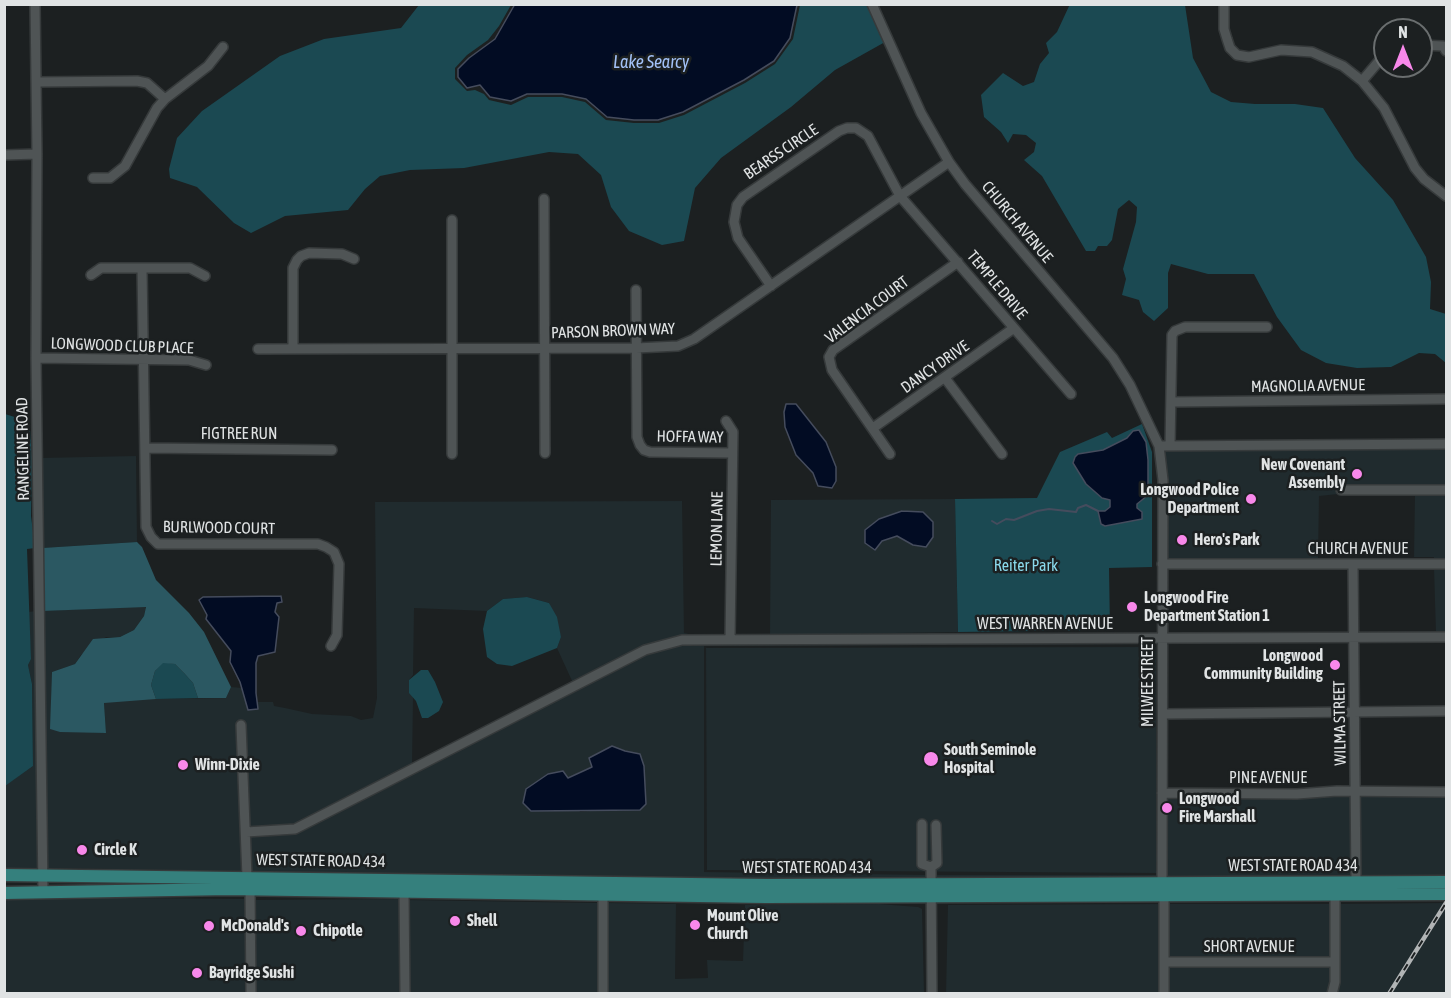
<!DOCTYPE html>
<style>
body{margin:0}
#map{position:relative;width:1451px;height:998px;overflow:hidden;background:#1c2021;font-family:"Asap Condensed",sans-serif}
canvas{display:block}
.frame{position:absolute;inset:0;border:6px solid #e0e3e4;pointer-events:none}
.north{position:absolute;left:1373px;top:18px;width:60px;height:60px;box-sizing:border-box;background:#1c2021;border:2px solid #6a6e6f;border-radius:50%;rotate:0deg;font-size:16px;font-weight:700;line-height:24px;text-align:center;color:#e0e3e4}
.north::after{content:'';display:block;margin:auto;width:21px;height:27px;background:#f888ea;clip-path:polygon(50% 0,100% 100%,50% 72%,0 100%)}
</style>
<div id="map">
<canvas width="1451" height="998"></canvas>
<div class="frame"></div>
<div class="north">N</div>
</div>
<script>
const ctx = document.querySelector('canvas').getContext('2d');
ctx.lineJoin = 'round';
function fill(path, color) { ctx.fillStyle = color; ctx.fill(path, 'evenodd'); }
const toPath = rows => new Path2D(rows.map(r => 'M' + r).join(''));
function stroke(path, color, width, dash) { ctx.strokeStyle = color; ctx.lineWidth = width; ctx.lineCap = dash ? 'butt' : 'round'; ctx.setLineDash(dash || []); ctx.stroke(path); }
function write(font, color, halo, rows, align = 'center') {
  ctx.font = font + ' "Asap Condensed",sans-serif'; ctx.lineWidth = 5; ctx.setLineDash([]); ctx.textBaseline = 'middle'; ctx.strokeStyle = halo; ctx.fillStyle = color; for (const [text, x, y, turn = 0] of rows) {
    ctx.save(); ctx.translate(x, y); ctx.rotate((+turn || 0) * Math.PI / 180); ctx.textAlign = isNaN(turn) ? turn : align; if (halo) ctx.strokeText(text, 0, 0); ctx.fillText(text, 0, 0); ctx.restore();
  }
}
const built = toPath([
 [1446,448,1446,486,1338,487,1338,494,1319,496,1318,558,1166,560,1165,450],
 [136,456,137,542,42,548,41,458],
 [1446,493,1446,560,1434,560,1434,557,1414,557,1415,494],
 [955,499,958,632,770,635,771,500],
 [865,530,933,537,913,545,897,536,882,541],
 [682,501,684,633,699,636,681,636,647,646,573,683,557,648,561,637,549,603,527,597,503,599,487,611,414,608,413,675,409,680,409,684,413,698,412,765,294,825,249,828,244,721,238,721,244,871,46,868,43,611,146,606,144,616,134,630,120,637,106,637,81,655,75,664,52,672,51,729,106,733,104,702,136,699,226,698,231,687,242,688,248,710,258,705,257,702,273,702,274,706,285,708,312,714,351,716,361,720,373,718,377,698,375,502],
 [1446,567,1446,633,1436,633,1434,568],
 [37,611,39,868,5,868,4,786,33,766,32,684,28,665,31,659,28,612],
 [1160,642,1159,876,934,878,934,875,1158,875,1159,646,1156,644,704,646,704,872,928,875,928,878,748,880,250,871,250,835,294,834,299,832,646,654,682,644],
 [612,746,625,751,640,754,624,811,610,809,580,812,563,771,567,778,592,767],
 [1156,647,1156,873,707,870,706,648],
 [1352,795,1353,876,1166,876,1166,797],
 [1359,795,1446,796,1446,876,1360,876],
 [4,897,247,899,247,993,5,993],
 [401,899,402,993,254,993,253,900],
 [407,900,599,903,600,993,409,993],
 [606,903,676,904,675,979,708,978,707,960,743,961,745,905,879,904,918,907,922,909,924,993,607,993],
 [1446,903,1446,993,1336,994,1339,904],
 [1160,904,1160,993,946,994,948,905],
 [1167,904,1332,904,1332,958,1167,958],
 [1167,966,1332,966,1332,981,1329,993,1167,993]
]);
const green = toPath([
 [1070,4,1185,5,1193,58,1211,92,1231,102,1255,104,1295,104,1323,108,1355,158,1393,200,1426,257,1431,282,1430,309,1446,314,1446,363,1435,354,1419,353,1391,367,1357,368,1326,363,1301,350,1277,317,1254,274,1208,274,1171,264,1168,273,1168,308,1154,321,1143,312,1139,300,1122,295,1126,279,1123,269,1136,222,1137,207,1129,200,1118,209,1112,240,1107,246,1098,246,1095,251,1086,251,1042,176,1024,160,1034,152,1036,143,1026,135,1013,134,1008,143,1001,132,984,117,981,95,1003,73,1023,86,1034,82,1040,64,1049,53,1046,43,1057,32],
 [419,5,511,5,499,26,488,40,467,55,455,68,455,79,467,91,475,90,484,94,489,100,511,105,528,97,562,97,585,102,606,120,634,123,659,123,684,115,745,83,775,64,793,39,800,5,868,5,885,42,835,70,791,107,721,158,695,188,684,241,662,245,629,231,611,207,601,175,578,154,549,152,464,168,410,170,380,176,365,189,348,210,285,216,251,233,234,223,197,187,170,178,169,169,177,138,202,111,280,56,324,39,401,28],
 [5,414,21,419,30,430,32,458,31,516,35,548,27,549,31,659,28,665,32,684,33,766,5,786],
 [1142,424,1152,452,1152,567,1109,568,1110,630,958,632,955,499,1037,498,1060,452,1107,432,1112,438],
 [527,597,549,603,557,617,561,637,557,648,512,666,497,664,487,657,483,629,487,611,503,599],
 [163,662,175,664,184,673,193,683,198,698,156,699,151,685,155,671],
 [421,670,428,670,435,682,443,702,439,711,428,718,422,718,416,701,409,693,409,680]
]);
const forest = toPath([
 [137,542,142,547,156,580,189,613,204,632,231,687,226,698,198,698,193,683,184,673,175,664,163,663,155,671,151,685,156,699,104,703,106,733,60,732,50,729,52,672,75,664,93,639,120,637,134,630,144,616,146,607,43,611,42,548]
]);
const water = toPath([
 [515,4,797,4,797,5,790,38,774,61,744,80,683,112,658,120,634,120,607,117,586,99,562,94,527,94,511,101,490,97,480,85,467,88,458,77,458,69,469,58,495,39,515,4],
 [786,404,796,404,826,442,836,467,836,481,832,488,818,486,813,473,796,455,785,427,784,412,786,404],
 [1139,430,1146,442,1148,460,1148,495,1137,504,1137,508,1142,512,1142,519,1105,526,1101,524,1098,511,1105,511,1110,507,1110,500,1102,498,1086,484,1073,463,1075,457,1078,454,1103,450,1127,438,1133,431,1139,430],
 [902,511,923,512,933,522,933,537,926,547,913,545,897,536,882,541,875,550,865,543,865,530,879,519,902,511],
 [281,596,282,602,277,603,275,612,279,617,275,652,258,656,256,663,256,693,258,709,248,710,240,682,230,662,231,651,206,619,207,615,199,600,203,597,281,596],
 [612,746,625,751,640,754,644,766,646,804,640,810,531,811,523,803,526,789,548,774,563,771,568,778,592,767,589,758,612,746]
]);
const stream = toPath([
 [992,521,997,524,1006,519,1014,520,1037,511,1049,509,1076,512,1078,508,1086,505,1098,511]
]);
const minor = toPath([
 [35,4,37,154,36,358,43,893],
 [872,4,921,113,949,162,965,184,1113,358,1130,385,1159,446,1163,480,1162,883],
 [1224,4,1224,29,1227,39,1230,48,1237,55,1249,57,1281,50,1312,52,1343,66,1362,81,1384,108,1415,168,1424,179,1446,196],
 [1421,45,1443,46,1446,51],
 [1362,81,1385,54],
 [36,82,137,81,147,83,165,99],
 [4,155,37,154],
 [93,178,110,178,125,166,157,108,165,99,208,66,223,47],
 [544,199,545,453],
 [452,220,452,454],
 [142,268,146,527,151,537,158,544,318,544,326,547,334,552,339,564,337,635,331,646],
 [91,275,101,268,190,268,205,276],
 [771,286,738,238,734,222,737,205,743,197,839,131,847,128,856,128,868,136,900,196,1071,394],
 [636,290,637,437,640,445,644,450,650,452,732,453],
 [258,349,636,348,678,346,694,339,949,162],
 [293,349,293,268,297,260,301,256,309,253,342,254,354,259],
 [36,358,189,360,206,365],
 [945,378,1002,454],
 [1171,402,1446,399],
 [726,421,733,432,730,640],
 [873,428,1014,328],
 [1159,446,1446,444],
 [1170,446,1172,335,1175,331,1185,327,1267,327],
 [145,448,332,450],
 [890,454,832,370,829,357,833,350,958,262],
 [1341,490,1446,490],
 [1162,564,1446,564],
 [1353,564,1356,882],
 [1163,714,1446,711],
 [241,725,247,877],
 [1162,793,1297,794,1337,791,1445,792],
 [922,824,922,864,931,867],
 [246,832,295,829,645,650,682,640,1446,637],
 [250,889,251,994],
 [404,892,405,994],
 [603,895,603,994],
 [1164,962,1335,962],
 [932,994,931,867,937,863,936,825],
 [1164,994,1164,895],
 [1332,994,1335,982,1335,895]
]);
const major = toPath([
 [4,875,767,885,1446,882],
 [4,893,229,889,766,897,1446,894]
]);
const rail = toPath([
 [1389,994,1446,903]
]);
const markers = [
 [1357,474,6,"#f888ea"],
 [1251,499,6,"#f888ea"],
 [1182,540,6,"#f888ea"],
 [1132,607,6,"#f888ea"],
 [1335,665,6,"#f888ea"],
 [931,759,8,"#f888ea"],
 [183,765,6,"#f888ea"],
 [1167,808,6,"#f888ea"],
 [82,850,6,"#f888ea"],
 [455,921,6,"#f888ea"],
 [695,925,6,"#f888ea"],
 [209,926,6,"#f888ea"],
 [301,931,6,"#f888ea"],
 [197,973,6,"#f888ea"]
];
const streetNames = [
 ["BEARSS CIRCLE",781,152,-34],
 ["CHURCH AVENUE",1017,222,50],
 ["TEMPLE DRIVE",997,285,50],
 ["VALENCIA COURT",867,310,-37],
 ["PARSON BROWN WAY",613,331,-2],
 ["LONGWOOD CLUB PLACE",122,346,2],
 ["DANCY DRIVE",935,367,-35],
 ["MAGNOLIA AVENUE",1308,386,-1],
 ["FIGTREE RUN",239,434],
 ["HOFFA WAY",690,437,1],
 ["RANGELINE ROAD",23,449,-91],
 ["BURLWOOD COURT",219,528,1],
 ["LEMON LANE",717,529,-89],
 ["CHURCH AVENUE",1358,549],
 ["WEST WARREN AVENUE",1045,624],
 ["MILWEE STREET",1148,682,-90],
 ["WILMA STREET",1340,723,-91],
 ["PINE AVENUE",1268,778],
 ["WEST STATE ROAD 434",321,861,1],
 ["WEST STATE ROAD 434",1293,866],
 ["WEST STATE ROAD 434",807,868],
 ["SHORT AVENUE",1249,947]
];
const poiNames = [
 ["New Covenant",1345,465,"right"],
 ["Assembly",1345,483,"right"],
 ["Longwood Police",1239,490,"right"],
 ["Department",1239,508,"right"],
 ["Hero's Park",1194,540],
 ["Longwood Fire",1144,598],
 ["Department Station 1",1144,616],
 ["Longwood",1323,656,"right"],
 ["Community Building",1323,674,"right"],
 ["South Seminole",944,750],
 ["Hospital",944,768],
 ["Winn-Dixie",195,765],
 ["Longwood",1179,799],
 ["Fire Marshall",1179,817],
 ["Circle K",94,850],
 ["Mount Olive",707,916],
 ["Church",707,934],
 ["Shell",467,921],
 ["McDonald's",221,926],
 ["Chipotle",313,931],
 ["Bayridge Sushi",209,973]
];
const parkNames = [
 ["Reiter Park",1026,566]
];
const waterNames = [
 ["Lake Searcy",651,62]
];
fill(built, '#202b2e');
fill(green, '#1b4952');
fill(forest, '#2b5862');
fill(water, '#020c23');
stroke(water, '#454c5d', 1.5);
stroke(stream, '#454c5d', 2);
stroke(minor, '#363a3b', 12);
stroke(major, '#363a3b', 15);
stroke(minor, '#4f5455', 9);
stroke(major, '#35807d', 12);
stroke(rail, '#b1b4b5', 4.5);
stroke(rail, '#1c2021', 2, [7]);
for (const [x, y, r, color] of markers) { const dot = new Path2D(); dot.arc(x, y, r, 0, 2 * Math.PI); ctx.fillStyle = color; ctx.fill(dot); stroke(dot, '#1c2021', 2); }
write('16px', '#e0e3e4', '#1c2021', streetNames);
write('bold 16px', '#e0e3e4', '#1c2021', poiNames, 'left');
write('16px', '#8ad9eb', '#1c2021', parkNames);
write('italic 18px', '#a3c2f7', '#1c2021', waterNames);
</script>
